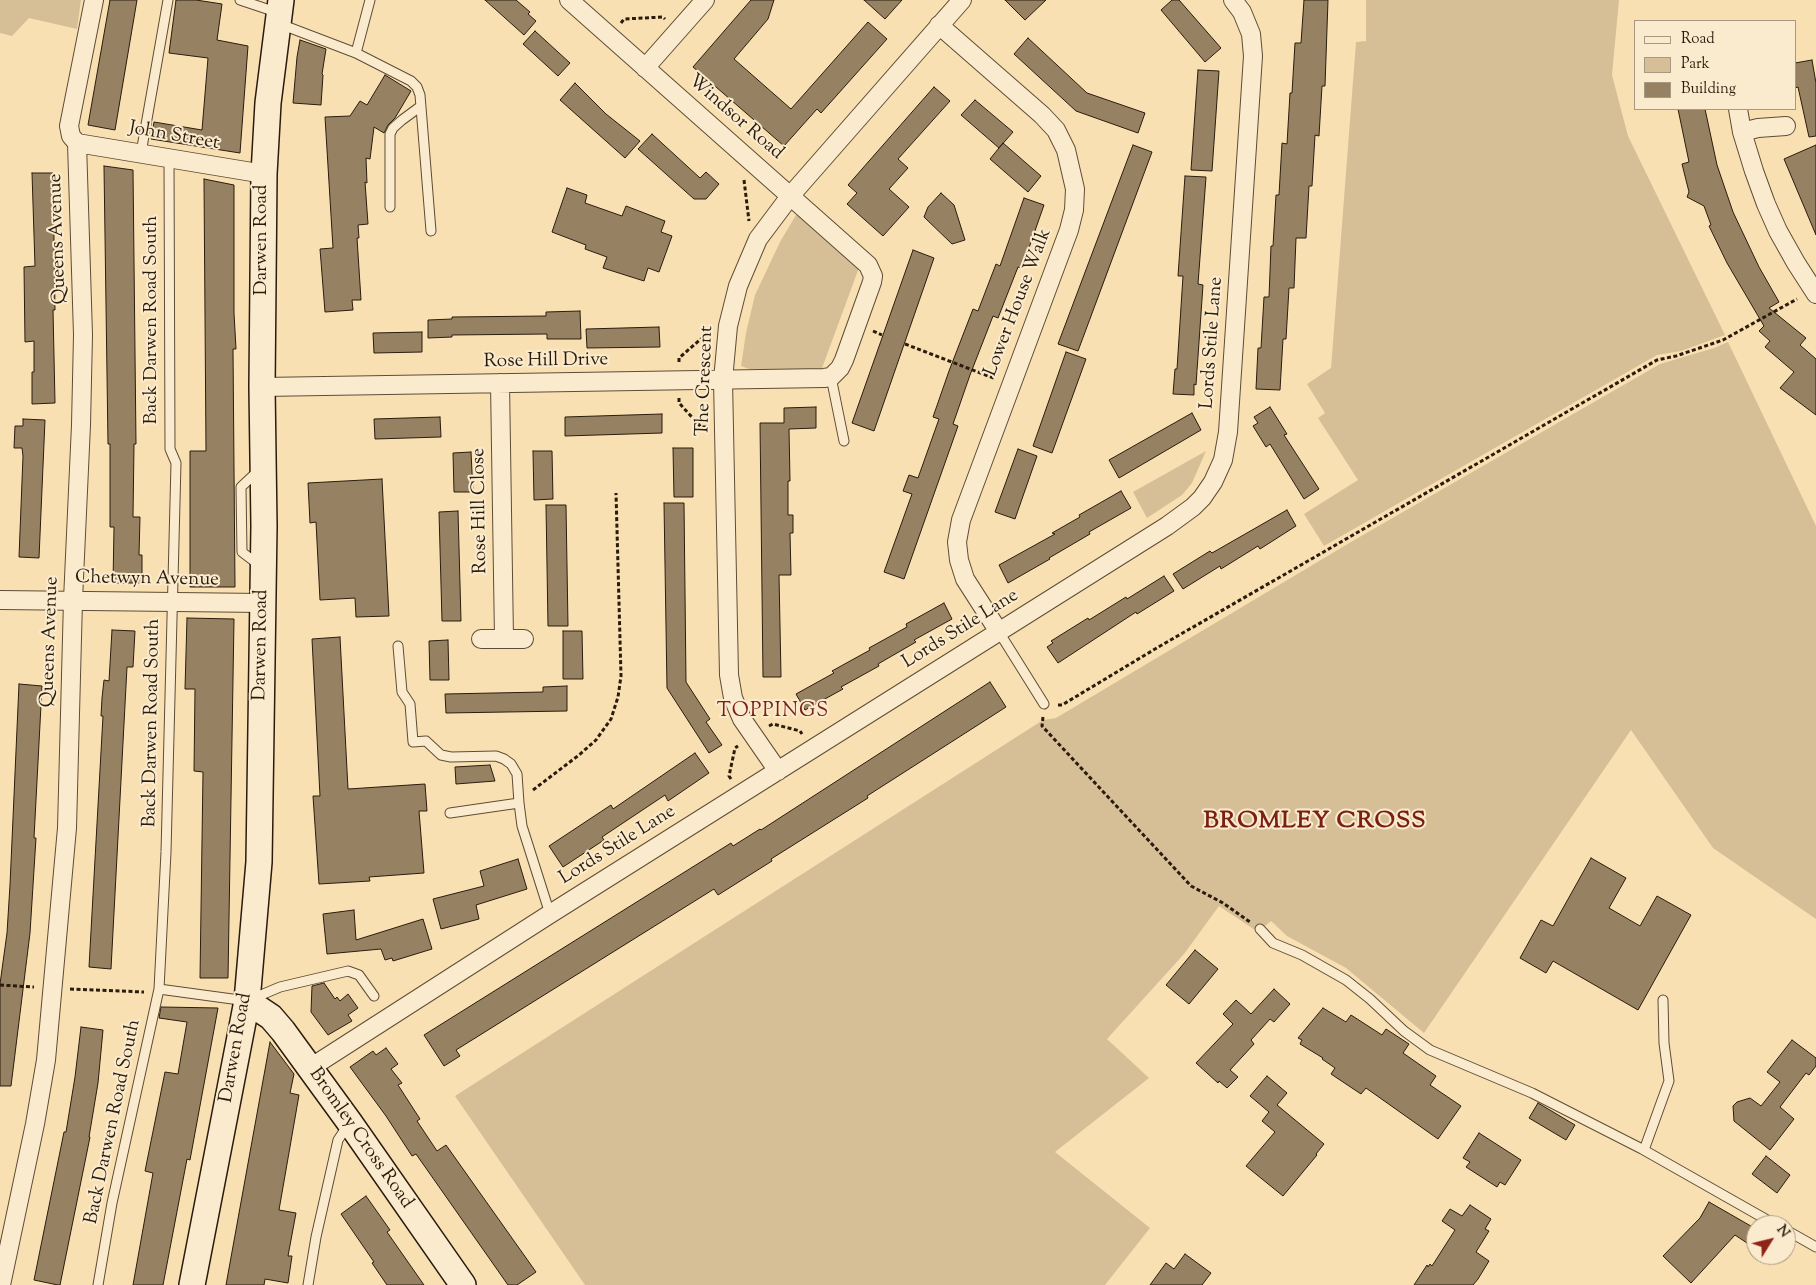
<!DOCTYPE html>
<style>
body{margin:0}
#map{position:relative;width:1816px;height:1285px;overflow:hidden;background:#f9e0b3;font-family:"Sorts Mill Goudy",serif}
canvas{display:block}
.legend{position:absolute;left:1634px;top:20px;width:162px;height:90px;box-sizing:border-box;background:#fbebce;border:1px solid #a79881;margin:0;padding:6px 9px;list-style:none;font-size:15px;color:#2a1c0d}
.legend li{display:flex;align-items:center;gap:10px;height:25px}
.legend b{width:25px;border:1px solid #a79881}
.north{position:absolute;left:1746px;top:1215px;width:50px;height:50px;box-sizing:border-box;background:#fbebce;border:1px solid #a79881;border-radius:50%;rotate:54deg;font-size:14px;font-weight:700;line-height:20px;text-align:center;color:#2a1c0d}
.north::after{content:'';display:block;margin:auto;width:18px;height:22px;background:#8f2418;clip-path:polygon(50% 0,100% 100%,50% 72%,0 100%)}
</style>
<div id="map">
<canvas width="1816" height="1285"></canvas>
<ul class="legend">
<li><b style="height:6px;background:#fbebce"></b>Road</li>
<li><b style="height:14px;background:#d6bf97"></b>Park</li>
<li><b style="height:14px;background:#968263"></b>Building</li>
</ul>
<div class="north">N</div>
</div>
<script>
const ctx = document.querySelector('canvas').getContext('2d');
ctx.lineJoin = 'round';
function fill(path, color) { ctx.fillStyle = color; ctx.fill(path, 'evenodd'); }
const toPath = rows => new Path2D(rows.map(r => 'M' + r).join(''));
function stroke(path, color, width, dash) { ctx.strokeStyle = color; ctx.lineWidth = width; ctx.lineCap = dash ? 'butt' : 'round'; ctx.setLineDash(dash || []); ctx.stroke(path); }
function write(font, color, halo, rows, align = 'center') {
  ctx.font = font + ' "Sorts Mill Goudy",serif'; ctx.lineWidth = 4; ctx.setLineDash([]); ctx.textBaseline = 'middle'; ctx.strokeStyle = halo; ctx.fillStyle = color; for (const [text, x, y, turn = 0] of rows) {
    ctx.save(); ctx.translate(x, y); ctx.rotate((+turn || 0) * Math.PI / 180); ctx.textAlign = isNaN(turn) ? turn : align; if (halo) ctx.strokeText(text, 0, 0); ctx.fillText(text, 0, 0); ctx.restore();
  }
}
const green = toPath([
 [0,0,81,0,77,29,29,18,12,36,0,33],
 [1366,0,1619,0,1612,75,1628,136,1725,335,1681,351,1657,355,1324,546,1304,514,1358,480,1318,418,1325,413,1307,384,1331,368,1356,42,1366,41],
 [796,215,808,219,860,265,821,371,749,369,741,366,746,333,755,295,780,242],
 [1728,342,1816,526,1816,919,1713,848,1631,730,1424,1033,1346,968,1287,936,1271,921,1258,932,1219,906,1184,954,1107,1039,1149,1078,1055,1152,1150,1228,1105,1285,585,1285,455,1096,1043,720,1056,718,1356,539,1660,364,1714,348],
 [1206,451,1192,483,1182,495,1147,518,1133,492]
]);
const building = toPath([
 [110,0,137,0,115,130,88,125,110,0],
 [176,0,196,0,222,4,217,40,248,46,240,153,151,139,154,122,202,130,208,58,169,53,176,0],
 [485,0,516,0,530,12,528,14,536,21,524,35,485,0],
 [751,0,774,0,768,19,734,59,791,109,868,22,887,39,821,113,817,109,784,146,693,67,751,0],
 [864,0,902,0,885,19,864,0],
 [1005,0,1046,0,1025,20,1005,0],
 [1172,0,1179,0,1221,48,1205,62,1161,10,1172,0],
 [1304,0,1328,0,1325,86,1322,86,1319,136,1315,135,1312,186,1309,186,1306,238,1296,238,1294,288,1289,288,1286,339,1283,339,1280,390,1256,389,1258,348,1261,348,1264,297,1269,297,1271,246,1273,246,1276,195,1279,195,1282,143,1287,144,1290,93,1292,93,1295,43,1301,43,1304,0],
 [535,31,570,63,558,76,523,44,535,31],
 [1028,38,1087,93,1145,113,1138,133,1076,111,1014,54,1028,38],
 [300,40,326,49,322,74,323,75,321,105,293,103,297,57,300,40],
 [1812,60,1816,83,1816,136,1809,137,1798,87,1795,88,1795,63,1812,60],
 [1198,70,1219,71,1212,171,1191,170,1198,70],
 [385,75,411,91,395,118,388,125,384,133,374,127,370,159,366,158,367,183,365,182,368,224,358,225,359,238,357,238,361,300,352,300,353,310,325,312,320,249,333,248,325,117,350,116,360,101,367,105,385,75],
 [575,83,606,114,640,141,625,158,560,100,575,83],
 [934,87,950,101,898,159,908,168,889,189,909,207,883,236,847,204,857,193,848,185,934,87],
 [975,100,1013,132,999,148,961,115,975,100],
 [1678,109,1705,109,1717,165,1733,212,1759,267,1779,302,1769,308,1806,338,1800,345,1816,359,1816,415,1780,388,1794,372,1765,347,1770,341,1759,331,1764,326,1727,263,1709,226,1711,225,1704,206,1687,197,1689,192,1682,164,1689,162,1678,109],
 [652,134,700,178,706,172,719,184,706,199,694,199,638,149,652,134],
 [1003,143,1041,176,1028,192,990,159,1003,143],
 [1133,145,1152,152,1078,351,1058,344,1133,145],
 [1816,145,1816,235,1784,159,1816,145],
 [104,166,133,170,136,444,134,444,133,517,140,517,139,555,142,555,142,583,113,583,114,527,110,527,110,444,108,444,104,166],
 [32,173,53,173,55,310,53,310,55,403,32,404,32,372,34,372,34,341,25,342,24,267,35,266,32,173],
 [1185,176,1206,177,1198,284,1203,285,1196,385,1194,384,1194,395,1173,394,1175,369,1177,369,1183,276,1178,276,1185,176],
 [204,179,234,185,234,313,236,349,233,349,235,587,190,587,190,451,206,451,204,179],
 [567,188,587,195,585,203,622,216,626,206,665,221,661,232,672,236,659,272,648,268,644,281,603,268,607,257,585,249,586,245,552,232,567,188],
 [941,193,954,205,965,240,952,244,924,217,928,207,941,193],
 [1024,198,1044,205,1022,268,1018,267,998,318,993,316,970,375,953,424,958,426,904,579,884,572,912,494,903,491,909,475,918,478,939,419,933,417,949,371,973,309,978,311,996,264,1000,266,1024,198],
 [913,250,934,258,874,431,852,423,913,250],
 [580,311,581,339,547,339,547,334,452,335,452,337,428,338,428,320,452,319,452,317,546,316,546,312,580,311],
 [659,327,660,347,587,348,586,329,659,327],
 [422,332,422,352,374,353,373,333,422,332],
 [1066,352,1086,359,1052,453,1033,446,1066,352],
 [816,407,816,428,789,429,790,481,788,481,788,515,793,515,793,533,790,533,791,575,779,575,781,677,763,677,760,423,784,423,784,408,816,407],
 [1270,407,1287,434,1284,435,1319,489,1304,499,1270,444,1266,447,1253,426,1258,423,1254,417,1270,407],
 [1192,413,1201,430,1119,478,1109,460,1192,413],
 [662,414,662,433,565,436,565,417,662,414],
 [440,417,441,437,375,439,374,419,440,417],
 [23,419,45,420,39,558,19,557,23,456,22,448,14,448,15,426,23,426,23,419],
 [673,448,693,448,693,497,674,497,673,448],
 [1018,449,1037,456,1015,519,995,512,1018,449],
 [533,451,552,451,553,499,534,500,533,451],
 [471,452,473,492,454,492,453,453,471,452],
 [382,479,389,616,356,617,355,598,320,600,316,522,310,523,308,483,382,479],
 [1121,491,1131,508,1089,532,1090,534,1049,558,1050,559,1008,583,999,565,1055,534,1052,533,1080,517,1079,515,1121,491],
 [664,503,684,503,686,682,710,719,706,722,722,745,709,753,667,688,664,503],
 [546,505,566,505,568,626,548,626,546,505],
 [1287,510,1296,526,1260,549,1258,546,1221,569,1220,566,1183,589,1173,574,1210,551,1212,553,1287,510],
 [458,511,461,621,442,621,439,512,458,511],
 [1164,576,1174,591,1137,614,1136,612,1058,663,1047,647,1053,643,1051,641,1088,618,1089,620,1126,597,1127,599,1164,576],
 [944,603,952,619,914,640,916,642,878,664,879,666,841,687,843,689,805,710,796,694,834,673,832,671,870,650,869,648,907,627,906,624,944,603],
 [187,618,234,619,228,978,200,978,203,772,194,771,195,689,185,689,187,618],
 [112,630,135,631,133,667,127,667,111,969,89,967,103,716,101,716,102,698,104,680,109,681,112,630],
 [563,631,582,631,583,679,563,679,563,631],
 [340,637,348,789,425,784,427,811,419,811,424,873,369,877,370,881,319,884,313,796,320,796,312,639,340,637],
 [448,640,449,680,430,680,429,641,448,640],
 [990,682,1006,707,867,796,868,798,771,859,772,861,718,895,714,889,456,1050,460,1056,444,1066,424,1035,731,843,733,846,760,829,761,830,990,682],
 [19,684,42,686,34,838,36,838,30,933,11,1086,0,1086,0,984,7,933,10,885,19,684],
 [567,686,567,711,446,713,445,694,543,692,543,687,567,686],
 [695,753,709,773,668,801,665,795,602,837,604,840,563,867,549,846,611,805,613,809,695,753],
 [490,765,495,781,456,784,455,767,490,765],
 [1591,858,1626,878,1609,908,1640,926,1657,896,1691,915,1638,1010,1553,961,1546,973,1520,958,1541,920,1553,926,1591,858],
 [518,859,527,889,476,905,479,919,441,929,433,899,484,886,480,871,518,859],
 [354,910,356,940,423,919,432,949,393,961,392,958,385,960,381,949,327,954,323,914,354,910],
 [1195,950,1218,969,1189,1004,1166,985,1195,950],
 [324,983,335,999,337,997,340,1001,348,994,358,1008,348,1015,352,1021,328,1035,311,1012,312,986,324,983],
 [1274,989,1290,1004,1274,1022,1270,1019,1251,1040,1254,1044,1230,1070,1238,1077,1227,1088,1219,1081,1218,1083,1196,1063,1233,1024,1223,1014,1236,1000,1251,1014,1274,989],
 [161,1007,218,1008,190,1160,187,1159,163,1285,133,1285,153,1173,145,1171,165,1072,178,1074,187,1022,159,1018,161,1007],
 [1323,1008,1346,1022,1351,1015,1382,1035,1386,1029,1409,1044,1403,1053,1436,1076,1430,1085,1461,1106,1438,1139,1366,1088,1361,1094,1331,1074,1335,1068,1322,1059,1323,1058,1300,1044,1302,1040,1298,1038,1323,1008],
 [81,1027,103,1030,98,1083,89,1137,90,1137,60,1285,58,1285,34,1280,64,1132,66,1132,75,1077,81,1027],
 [1792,1040,1816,1058,1816,1066,1809,1075,1806,1073,1780,1107,1794,1119,1770,1150,1734,1121,1733,1106,1737,1102,1750,1098,1761,1106,1780,1082,1767,1072,1792,1040],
 [270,1042,294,1074,290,1093,299,1095,279,1210,296,1213,288,1256,292,1256,288,1283,265,1279,264,1285,226,1285,270,1042],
 [386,1048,398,1064,391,1069,402,1083,398,1085,420,1119,417,1121,437,1151,446,1145,536,1272,517,1285,508,1285,416,1154,412,1156,386,1116,350,1067,373,1051,376,1055,386,1048],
 [1267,1076,1287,1093,1277,1105,1324,1144,1316,1154,1317,1155,1283,1196,1246,1166,1275,1132,1262,1121,1269,1112,1250,1096,1267,1076],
 [1538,1103,1575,1125,1566,1140,1529,1118,1538,1103],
 [1479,1133,1521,1160,1505,1185,1500,1182,1497,1187,1466,1167,1470,1162,1463,1158,1479,1133],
 [1766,1156,1790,1175,1777,1193,1752,1174,1766,1156],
 [366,1196,390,1230,387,1232,424,1285,387,1285,372,1263,374,1262,341,1214,366,1196],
 [1709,1202,1756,1229,1756,1249,1735,1235,1691,1283,1663,1256,1700,1218,1709,1202],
 [1470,1205,1491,1219,1485,1229,1489,1231,1476,1252,1489,1261,1478,1279,1473,1285,1414,1285,1427,1265,1428,1267,1430,1264,1432,1266,1455,1230,1442,1221,1450,1209,1462,1216,1470,1205],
 [1185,1254,1211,1273,1202,1285,1150,1285,1166,1263,1174,1269,1185,1254]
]);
const path = toPath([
 [621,23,624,19,663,17,665,19],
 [744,180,749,221],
 [873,331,882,335],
 [905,344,996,379],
 [679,362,679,358,709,332],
 [679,398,679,403,701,427,707,427],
 [1058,705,1062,705,1155,649,1657,360,1676,356,1723,340,1797,299],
 [1043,717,1042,726,1191,886,1223,903,1250,922],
 [769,726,773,724,800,731,802,734],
 [731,779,729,776,735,748,738,746],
 [533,790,579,755,596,740,611,719,618,697,621,676,616,493],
 [0,985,34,987],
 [70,989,144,992]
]);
const lane = toPath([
 [240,0,279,13],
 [280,24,356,53,411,81,417,87,420,95,431,231],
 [356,53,370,0],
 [141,153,168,0],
 [390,207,390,134,393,128,402,120,421,106],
 [831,377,844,441],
 [258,471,241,487,242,552,259,565],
 [999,632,1044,704],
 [398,646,402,692,410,704,413,742,426,741,441,755,451,757,496,756,504,759,511,764,517,774,519,803],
 [450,813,519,803,522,826,550,914],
 [1260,929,1273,943,1302,955,1346,980,1370,999,1404,1031,1430,1050,1532,1093,1642,1149,1776,1225],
 [159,989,247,1001,280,987,348,971,359,975,374,996],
 [1644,1150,1669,1081,1664,1043,1663,1000],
 [1786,1230,1816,1247],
 [98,1285,112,1203,159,989,166,852,176,463,170,449,169,158],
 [308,1285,316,1237,338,1140,348,1125]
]);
const street = toPath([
 [939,25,1042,115,1056,130,1066,150,1075,189,1074,210,1069,230,961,520,957,542,959,560,965,579,999,632],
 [645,68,705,0],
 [1738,109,1742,132,1754,171,1766,204,1778,231,1796,263,1816,294],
 [1742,132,1758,128,1786,126],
 [77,143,264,174],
 [500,383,504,639],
 [262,387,824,378,831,377,840,368,844,360,872,282,873,276,868,265,569,0],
 [0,600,263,603],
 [481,639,524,639],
 [778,771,742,719,733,698,729,675,723,380,728,326,738,286,758,239,791,195,962,0],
 [310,1068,550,914,1167,526,1193,507,1202,498,1213,482,1223,460,1228,432,1253,56,1251,34,1242,12,1233,0],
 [1,1285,35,1124,46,1060,67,828,73,600,81,425,83,335,77,143,71,136,69,126,94,0]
]);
const secondary = toPath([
 [247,1001,271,1017,283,1031,350,1123,463,1285],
 [192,1285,247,1001,259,862,264,526,262,387,264,174,268,103,281,0]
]);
const streetNames = [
 ["Windsor Road",735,118,41],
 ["John Street",174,137,10],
 ["Queens Avenue",59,239,-92],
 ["Darwen Road",263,240,-90],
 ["Lower House Walk",1019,303,-69],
 ["Back Darwen Road South",153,320,-90],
 ["Lords Stile Lane",1213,343,-86],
 ["Rose Hill Drive",546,362,-1],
 ["The Crescent",706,381,-88],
 ["Rose Hill Close",481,511,-91],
 ["Chetwyn Avenue",147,580,1],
 ["Lords Stile Lane",961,630,-32],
 ["Queens Avenue",51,642,-88],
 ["Darwen Road",262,645,-89],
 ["Back Darwen Road South",153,723,-89],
 ["Lords Stile Lane",618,846,-32],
 ["Darwen Road",237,1048,-80],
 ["Back Darwen Road South",114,1122,-78],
 ["Bromley Cross Road",360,1139,55]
];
const neighbourhoodNames = [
 ["TOPPINGS",773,713]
];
const districtNames = [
 ["BROMLEY CROSS",1315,823]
];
fill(green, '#d6bf97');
fill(building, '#968263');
stroke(building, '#2a1c0d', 1);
stroke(lane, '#5e4d36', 11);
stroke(street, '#5e4d36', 20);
stroke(secondary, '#2a1c0d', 28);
stroke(path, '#2a1c0d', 3, [4, 2.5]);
stroke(lane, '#fbebce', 9);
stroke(street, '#fbebce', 18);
stroke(secondary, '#fbebce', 25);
write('19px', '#2a1c0d', '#fbebce', streetNames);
ctx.letterSpacing = '1px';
write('20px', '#7a1f14', '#fbebce', neighbourhoodNames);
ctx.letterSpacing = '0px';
ctx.letterSpacing = '1px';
write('bold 24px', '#7a1f14', '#fbebce', districtNames);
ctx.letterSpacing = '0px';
</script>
